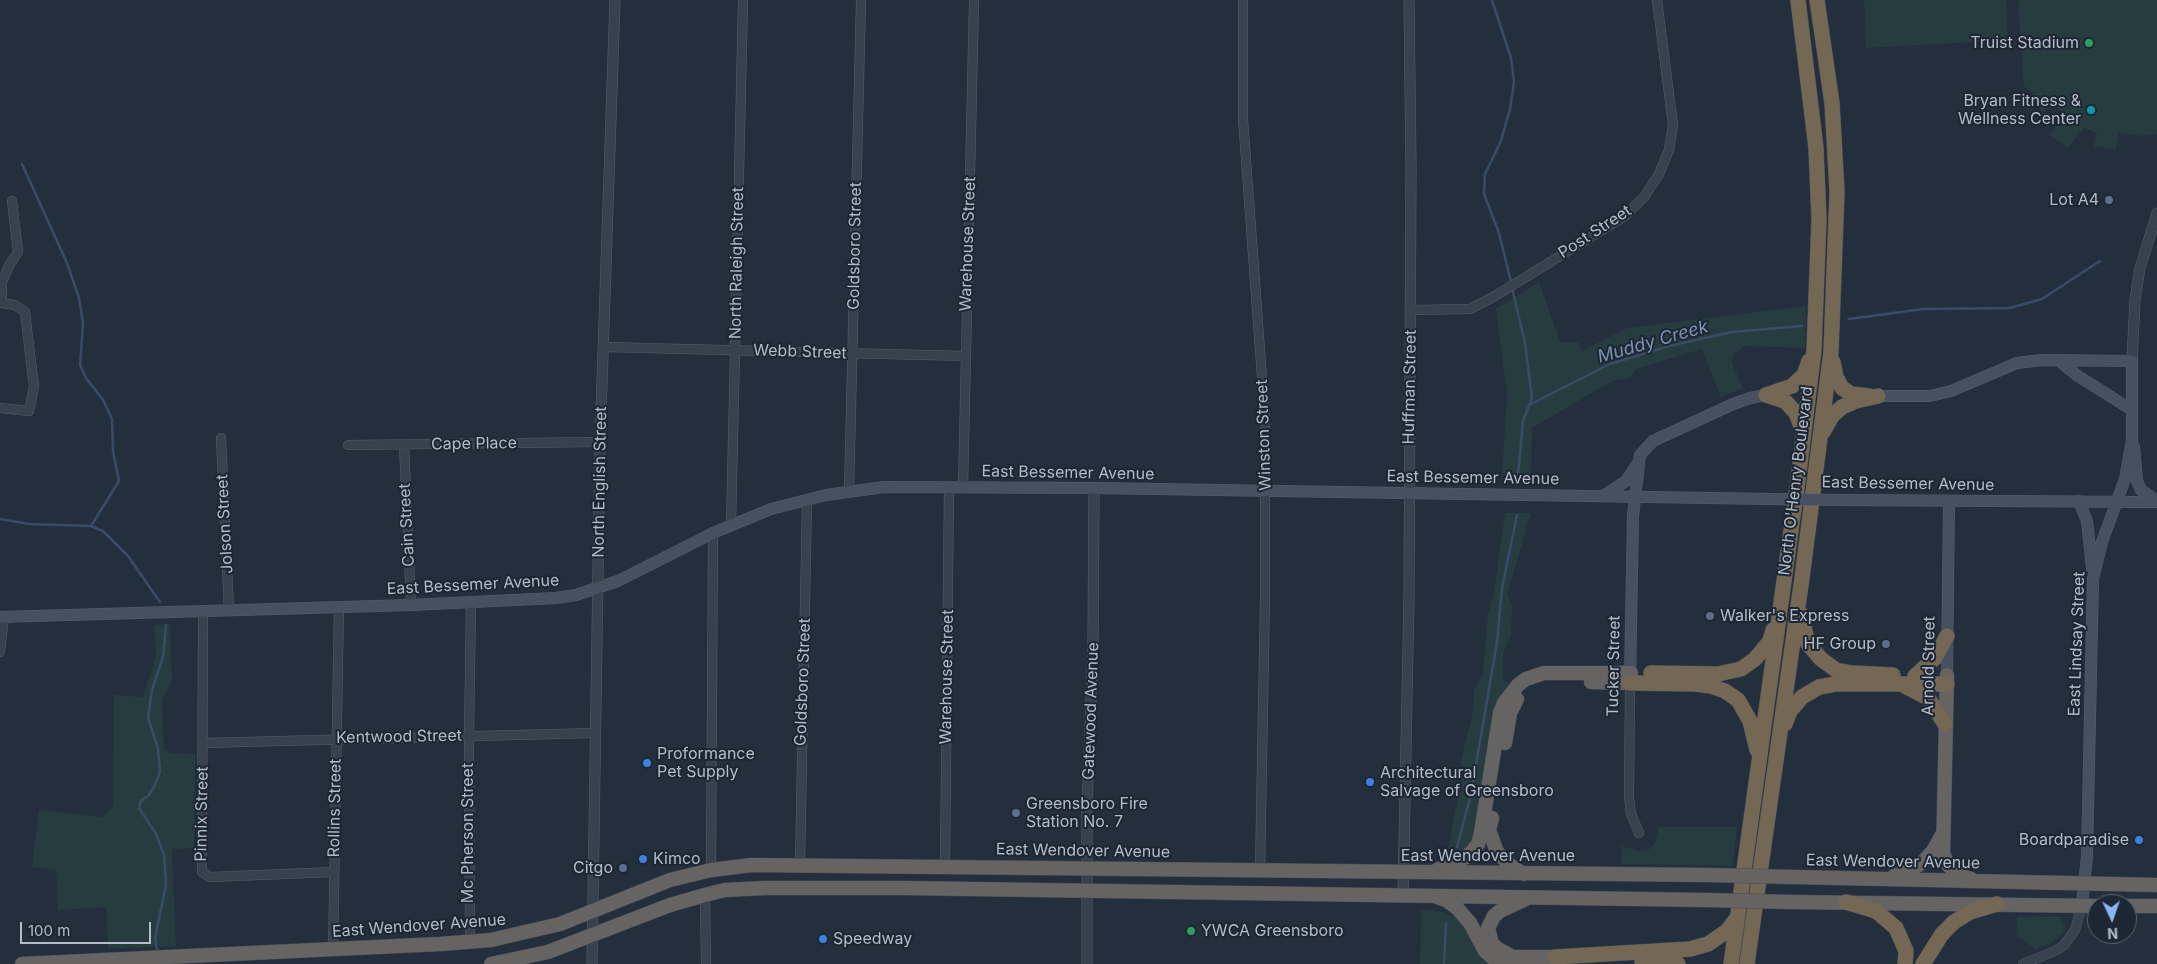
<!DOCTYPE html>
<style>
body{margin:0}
#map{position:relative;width:2157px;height:964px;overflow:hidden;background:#242f3e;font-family:Inter,sans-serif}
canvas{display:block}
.north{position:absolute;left:2087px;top:894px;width:50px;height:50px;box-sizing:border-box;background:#1d2633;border:1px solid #59626f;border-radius:50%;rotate:177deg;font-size:14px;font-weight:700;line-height:20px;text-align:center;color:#b4bcc9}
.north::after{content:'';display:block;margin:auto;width:18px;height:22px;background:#8ab4f8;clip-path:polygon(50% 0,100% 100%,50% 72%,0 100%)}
.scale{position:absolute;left:20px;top:922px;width:131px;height:22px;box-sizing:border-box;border:2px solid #b4bcc9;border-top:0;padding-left:6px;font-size:15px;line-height:18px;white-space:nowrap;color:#b4bcc9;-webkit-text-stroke:4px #1d2633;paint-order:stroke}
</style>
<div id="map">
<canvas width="2157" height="964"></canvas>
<div class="north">N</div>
<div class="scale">100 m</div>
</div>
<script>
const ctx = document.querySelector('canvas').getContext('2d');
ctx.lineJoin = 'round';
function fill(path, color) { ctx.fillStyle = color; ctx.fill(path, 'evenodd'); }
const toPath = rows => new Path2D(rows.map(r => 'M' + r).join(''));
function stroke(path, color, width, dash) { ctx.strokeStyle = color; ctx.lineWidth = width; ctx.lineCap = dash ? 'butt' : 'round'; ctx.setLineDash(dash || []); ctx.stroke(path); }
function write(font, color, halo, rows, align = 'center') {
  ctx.font = font + ' Inter,sans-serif'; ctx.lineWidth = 4; ctx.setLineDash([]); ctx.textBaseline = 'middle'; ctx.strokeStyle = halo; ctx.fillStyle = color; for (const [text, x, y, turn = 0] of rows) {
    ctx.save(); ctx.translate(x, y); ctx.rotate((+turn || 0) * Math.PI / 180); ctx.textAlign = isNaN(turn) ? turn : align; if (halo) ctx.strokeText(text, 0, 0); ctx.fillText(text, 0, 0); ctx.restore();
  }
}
const green = toPath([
 [1864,0,2006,0,2008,40,1866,48],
 [2018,0,2157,0,2157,134,2143,136,2119,133,2115,150,2094,146,2097,133,2084,128,2068,148,2049,135,2064,115,2053,103,2042,112,2028,97,2033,93,2024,86],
 [1539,282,1560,342,1578,342,1582,351,1627,328,1806,306,1805,348,1745,346,1733,354,1732,363,1743,388,1721,397,1702,349,1636,369,1629,378,1612,381,1532,428,1531,476,1502,475,1507,394,1496,309],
 [1505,513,1531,513,1507,594,1512,605,1511,635,1503,654,1503,680,1509,684,1497,703,1476,836,1471,845,1462,851,1446,858,1461,782,1461,760,1473,712,1474,690,1483,674,1488,614,1494,592],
 [170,624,172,681,162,700,164,749,171,753,195,754,194,848,172,849,176,946,108,949,106,907,58,910,56,870,32,867,39,810,104,817,113,805,114,695,143,697,156,657,154,625],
 [1658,827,1737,827,1733,866,1621,864,1622,846,1638,851,1648,850,1655,843],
 [1421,910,1443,912,1458,918,1466,927,1474,947,1488,964,1420,964],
 [2055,916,2061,918,2066,927,2064,932,2050,944,2035,949,2016,934,2017,917]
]);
const stream = toPath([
 [1492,0,1511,58,1514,82,1510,109,1501,141,1485,174,1484,194,1499,233,1511,282],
 [22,164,67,263,79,298,83,323,80,365,86,378,103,400,112,419,113,452,119,481,91,526],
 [1512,288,1525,343,1532,398,1523,421,1518,475],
 [1849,319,1923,309,2010,308,2042,299,2100,261],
 [1531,404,1610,364,1669,346,1732,332,1802,326],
 [0,519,29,524,91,526,103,531,128,556,160,602],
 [1457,847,1471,794,1497,642,1502,588,1517,515],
 [157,949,155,939,157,928,166,885,164,855,156,834,139,808,141,801,149,795,155,785,160,772,158,749,148,718,152,690,163,657,166,625],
 [1444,964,1446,923]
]);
const minor = toPath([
 [1243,0,1243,119,1265,418,1265,598,1260,870],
 [0,303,15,305,25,312,34,387,29,411,0,408],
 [2,303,2,282,10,264,18,252,12,201],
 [1411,310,1470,309,1495,296,1625,216,1645,196,1659,174,1669,150,1673,125,1657,0],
 [605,347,965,356],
 [221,438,229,610],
 [348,445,600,442],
 [404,445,411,605],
 [963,487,974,0],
 [849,491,861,0],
 [731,525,743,0],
 [203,611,202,872,210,877,334,872],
 [0,652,4,617],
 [1630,683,1629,797,1631,814,1639,833],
 [203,743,594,733],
 [800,864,807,499],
 [945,867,949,487],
 [711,870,713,533],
 [705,895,706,964],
 [470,942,469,736,471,603],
 [333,950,339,607],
 [2023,964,2057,950,2064,945,2075,930,2082,905]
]);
const tertiary = toPath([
 [2132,361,2135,300,2140,268,2157,213],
 [1403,895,1409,598,1411,167,1409,0],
 [592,964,600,442,615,0],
 [1087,964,1087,809,1093,647,1094,488]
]);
const secondary = toPath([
 [2058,360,2078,376,2132,410],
 [1878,396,1930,396,1951,391,2017,363,2042,360,2132,361,2132,440,2125,479,2102,542,2093,579,2087,856,2082,905],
 [2134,447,2137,481,2141,490,2157,501],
 [1603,496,1626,481,1638,463],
 [1839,500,2157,502],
 [2079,501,2087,521,2092,568],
 [0,617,411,605,556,598,576,595,618,581,713,533,771,509,826,495,884,487,1094,488,1771,499],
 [1947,675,1949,501],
 [1630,681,1633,516,1640,455,1653,441,1731,405,1750,398,1766,395]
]);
const trunk = toPath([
 [1947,675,1943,854,1949,866,1959,875,1971,879],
 [1591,682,1630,683],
 [1505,743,1510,713,1517,699],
 [1492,818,1489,830,1497,852,1512,867,1524,874],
 [1437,870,1463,859,1472,852,1478,844,1481,833,1500,713,1504,703,1518,685,1526,679,1544,673,1631,673],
 [1894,876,1910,870,1922,863,1933,851,1942,835],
 [1793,877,2157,885],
 [1437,897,1446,900,1458,909,1470,923,1485,951,1496,961,1506,964],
 [1524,900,1500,911,1494,916,1488,928,1492,944,1498,949,1513,957,1555,957],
 [1791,902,2097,906],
 [2127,906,2157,906],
 [22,964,440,944,491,940,560,924,670,880,711,870,752,865,1709,875],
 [491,964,548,952,670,905,705,895,725,890,765,888,904,888,1706,900]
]);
const motorway = toPath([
 [1833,362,1836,377,1842,388,1851,394,1869,396],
 [1766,395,1792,386,1804,375,1809,361],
 [1766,395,1785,401,1796,413,1803,431],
 [1823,432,1832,416,1842,407,1856,401,1878,396],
 [1801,614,1808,644,1821,659,1836,670,1852,673,1893,675],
 [1651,673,1718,674,1741,669,1755,659,1770,641,1773,630],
 [1915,676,1935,658,1947,636],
 [1630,683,1695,684,1711,686,1725,691,1738,700,1750,721,1757,750],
 [1905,686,1928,698,1945,724],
 [1785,724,1790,711,1802,697,1819,687,1836,684,1947,684],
 [1846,902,1876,911,1896,928,1906,951,1905,964],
 [1555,957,1690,949,1708,944,1727,931,1737,918],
 [1642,962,1661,961,1678,964],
 [1731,964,1798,480,1814,350,1819,219,1816,148,1798,0],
 [1747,964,1802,578,1831,352,1837,192,1832,103,1817,0],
 [1923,964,1942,934,1954,922,1970,912,1997,904]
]);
const secondaryBridge = toPath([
 [1771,499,1839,500]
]);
const trunkBridge = toPath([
 [1709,875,1793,877],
 [1706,900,1791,902]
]);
const markers = [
 [2089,43,5,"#2e9e5b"],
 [2091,110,5,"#0f9aa8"],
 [2109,200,5,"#5c6f8a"],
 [1710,616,5,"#5c6f8a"],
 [1886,644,5,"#5c6f8a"],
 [647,763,5,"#3f7fe0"],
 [1370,782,5,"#3f7fe0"],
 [1016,813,5,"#5c6f8a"],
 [2139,840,5,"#3f7fe0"],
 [643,859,5,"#3f7fe0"],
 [623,868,5,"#5c6f8a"],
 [1191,931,5,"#2e9e5b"],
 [823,939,5,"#3f7fe0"]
];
const poiNames = [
 ["Truist Stadium",2079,43,"right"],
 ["Bryan Fitness &",2081,101,"right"],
 ["Wellness Center",2081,119,"right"],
 ["Lot A4",2099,200,"right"],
 ["Walker's Express",1720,616],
 ["HF Group",1876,644,"right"],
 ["Proformance",657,754],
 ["Pet Supply",657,772],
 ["Architectural",1380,773],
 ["Salvage of Greensboro",1380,791],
 ["Greensboro Fire",1026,804],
 ["Station No. 7",1026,822],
 ["Boardparadise",2129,840,"right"],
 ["Kimco",653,859],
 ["Citgo",613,868,"right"],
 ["YWCA Greensboro",1201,931],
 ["Speedway",833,939]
];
const streetNames = [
 ["Post Street",1595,232,-33],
 ["Warehouse Street",968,244,-88],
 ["Goldsboro Street",855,246,-89],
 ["North Raleigh Street",737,263,-89],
 ["Webb Street",800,352,2],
 ["Huffman Street",1410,387,-89],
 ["Winston Street",1264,435,-92],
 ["Cape Place",474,444,-1],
 ["East Bessemer Avenue",1068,473,1],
 ["East Bessemer Avenue",1473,478,1],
 ["North O'Henry Boulevard",1796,481,-83],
 ["North English Street",600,482,-89],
 ["East Bessemer Avenue",1908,484,1],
 ["Jolson Street",225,524,-93],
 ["Cain Street",407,525,-93],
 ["East Bessemer Avenue",473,585,-3],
 ["East Lindsay Street",2077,644,-88],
 ["Tucker Street",1614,666,-89],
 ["Arnold Street",1929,666,-89],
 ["Warehouse Street",947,677,-89],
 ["Goldsboro Street",803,682,-88],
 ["Gatewood Avenue",1091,711,-88],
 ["Kentwood Street",399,737,-1],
 ["Rollins Street",335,808,-89],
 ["Pinnix Street",202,814,-89],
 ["Mc Pherson Street",468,833,-90],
 ["East Wendover Avenue",1083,851,1],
 ["East Wendover Avenue",1488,856],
 ["East Wendover Avenue",1893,862,1],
 ["East Wendover Avenue",419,926,-4]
];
const waterNames = [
 ["Muddy Creek",1653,342,-16]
];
fill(green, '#263c3f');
stroke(stream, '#394c67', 2.5);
stroke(minor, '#565f6c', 10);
stroke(tertiary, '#565f6c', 11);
stroke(secondary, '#565f6c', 12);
stroke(trunk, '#434c59', 15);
stroke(motorway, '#434c59', 16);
stroke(minor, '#38414e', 9);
stroke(tertiary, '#38414e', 10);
stroke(secondary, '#465061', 11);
stroke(trunk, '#656462', 14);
stroke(motorway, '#746855', 15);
stroke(secondaryBridge, '#565f6c', 12, []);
stroke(trunkBridge, '#434c59', 15, []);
stroke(secondaryBridge, '#465061', 11);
stroke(trunkBridge, '#656462', 14);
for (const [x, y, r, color] of markers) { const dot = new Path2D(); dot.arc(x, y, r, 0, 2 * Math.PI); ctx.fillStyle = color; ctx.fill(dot); stroke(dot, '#1d2633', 2); }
write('16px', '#b4bcc9', '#1d2633', poiNames, 'left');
write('16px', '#b4bcc9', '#1d2633', streetNames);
write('italic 18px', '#7c92b1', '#1d2633', waterNames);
</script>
